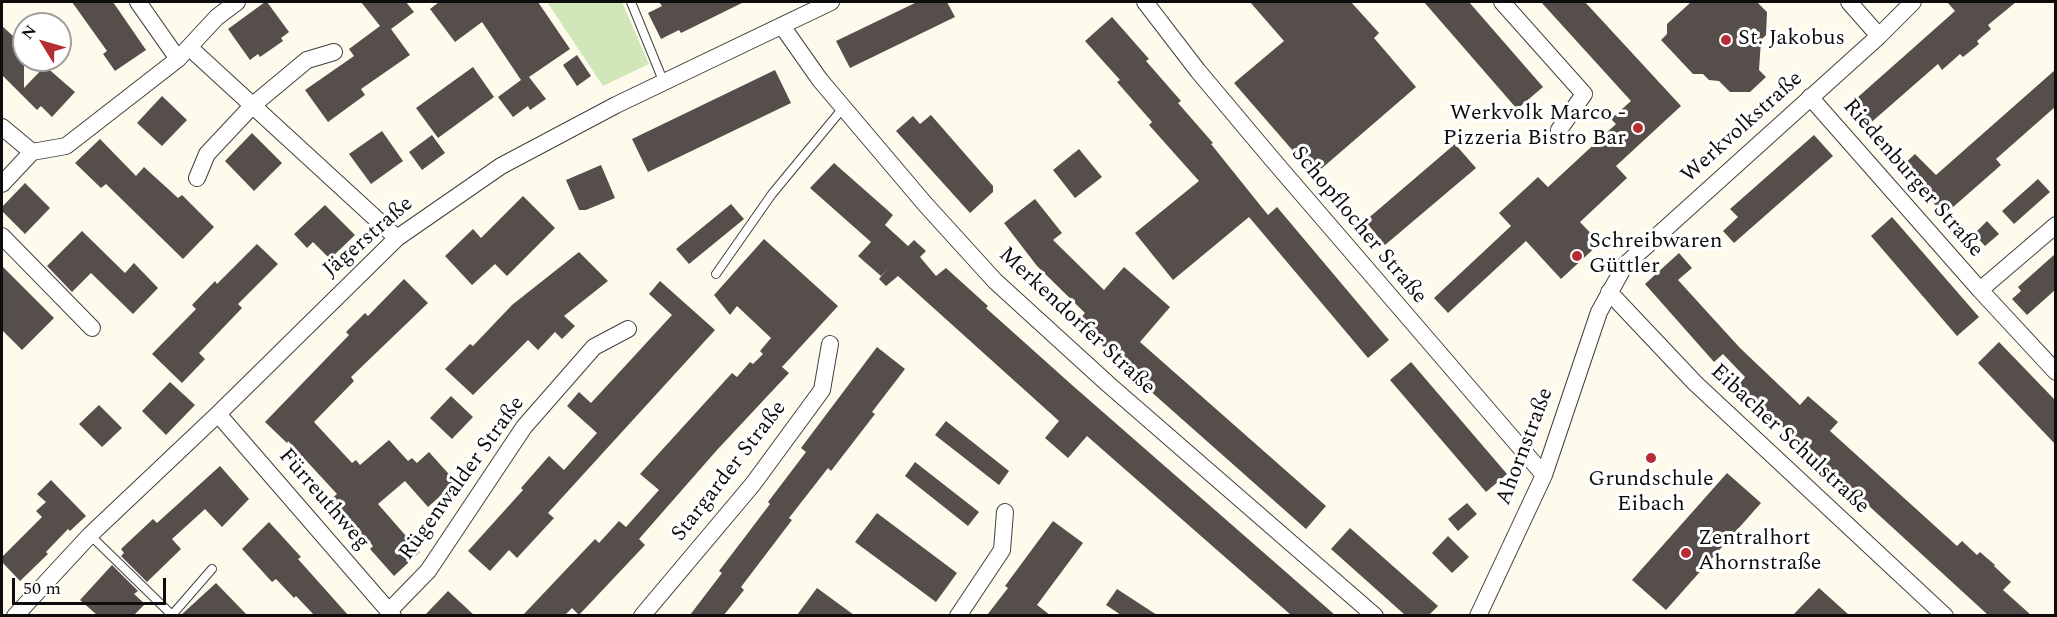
<!DOCTYPE html>
<meta charset="utf-8">
<style>
body{margin:0}
#map{position:relative;width:2057px;height:617px;overflow:hidden;background:#fefbed;font-family:Spectral,serif}
canvas{display:block}
.frame{position:absolute;inset:0;border:3px solid #0d0d0d;pointer-events:none}
.north{position:absolute;left:12px;top:12px;width:60px;height:60px;box-sizing:border-box;background:#fff;border:2px solid #9e9e9e;border-radius:50%;rotate:307deg;font-size:16px;font-weight:700;line-height:24px;text-align:center;color:#0d0d0d}
.north::after{content:'';display:block;margin:auto;width:21px;height:27px;background:#b62c33;clip-path:polygon(50% 0,100% 100%,50% 72%,0 100%)}
.scale{position:absolute;left:12px;top:578px;width:154px;height:27px;box-sizing:border-box;border:3px solid #0d0d0d;border-top:0;padding-left:8px;font-size:18px;line-height:21px;white-space:nowrap;color:#0d0d0d;-webkit-text-stroke:4px #fff;paint-order:stroke}
</style>
<div id="map">
<canvas width="2057" height="617"></canvas>
<div class="frame"></div>
<div class="north">N</div>
<div class="scale">50 m</div>
</div>
<script>
const ctx = document.querySelector('canvas').getContext('2d');
ctx.lineJoin = 'round';
function fill(path, color) { ctx.fillStyle = color; ctx.fill(path, 'evenodd'); }
const toPath = rows => new Path2D(rows.map(r => 'M' + r).join(''));
function stroke(path, color, width, dash) { ctx.strokeStyle = color; ctx.lineWidth = width; ctx.lineCap = dash ? 'butt' : 'round'; ctx.setLineDash(dash || []); ctx.stroke(path); }
function write(font, color, halo, rows, align = 'center') {
  ctx.font = font + ' Spectral,serif'; ctx.lineWidth = 6; ctx.setLineDash([]); ctx.textBaseline = 'middle'; ctx.strokeStyle = halo; ctx.fillStyle = color; for (const [text, x, y, turn = 0] of rows) {
    ctx.save(); ctx.translate(x, y); ctx.rotate((+turn || 0) * Math.PI / 180); ctx.textAlign = isNaN(turn) ? turn : align; if (halo) ctx.strokeText(text, 0, 0); ctx.fillText(text, 0, 0); ctx.restore();
  }
}
const green = toPath([
 [547,2,622,2,649,64,603,86]
]);
const building = toPath([
 [72,2,113,2,146,50,115,71,103,54,107,51],
 [265,2,267,2,289,32,281,38,283,41,260,57,258,54,250,60,228,29],
 [361,2,406,2,414,12,391,29,410,55,361,89,365,95,328,122,305,90,354,56,349,49,380,26],
 [439,2,538,2,570,49,529,77,546,99,530,110,528,106,513,117,498,97,521,80,482,22,455,42,430,9],
 [659,2,744,2,681,33,679,30,661,39,648,13,662,6],
 [917,2,947,2,955,17,850,68,836,41],
 [1250,2,1351,2,1379,33,1374,38,1416,87,1314,175,1234,83,1284,41],
 [1424,2,1469,2,1543,87,1517,109],
 [1541,2,1585,2,1681,106,1616,166,1627,178,1580,222,1600,243,1561,279,1526,241,1448,313,1434,298,1511,226,1499,213,1538,177,1548,187,1616,124,1611,119,1631,101],
 [1691,2,1757,2,1767,12,1766,35,1761,40,1759,70,1766,77,1750,92,1730,92,1719,81,1709,80,1703,74,1693,74,1661,40,1667,34,1667,24],
 [1947,2,2016,2,1988,25,1991,29,1977,41,1979,44,1963,57,1960,54,1942,70,1938,64,1867,126,1849,105,1955,11],
 [1112,17,1149,59,1146,61,1181,101,1178,103,1213,143,1211,144,1268,215,1277,207,1389,340,1368,358,1249,217,1173,280,1135,233,1199,181,1149,125,1152,122,1117,82,1120,80,1085,41],
 [2,26,24,46,24,88,45,66,75,92,52,117,41,106,37,110,2,75],
 [577,55,591,76,577,86,563,65],
 [473,67,494,97,438,138,416,108],
 [775,70,791,103,648,172,632,139],
 [2055,70,2055,107,1996,159,2001,165,1944,215,1921,188,1923,187,1903,165,1915,154,1936,175],
 [162,96,187,120,162,146,137,123],
 [931,115,993,186,993,192,970,213,896,131,913,116,920,124],
 [382,131,403,161,371,184,349,154],
 [252,133,282,163,254,191,225,161],
 [432,135,445,153,422,170,409,152],
 [1814,135,1833,156,1734,243,1723,231,1738,217,1730,209],
 [100,139,136,176,144,167,178,198,182,195,214,227,183,259,106,184,101,188,75,163],
 [1455,144,1476,168,1385,245,1365,221],
 [1079,149,1102,177,1075,198,1053,170],
 [834,163,893,215,885,225,908,246,914,240,926,251,920,257,936,276,946,268,988,306,986,308,1072,385,1335,615,1291,615,1087,436,1068,458,1045,438,1059,421,898,276,886,286,879,279,889,267,881,276,858,256,871,242,810,188],
 [601,165,615,198,586,210,579,210,566,180],
 [2038,179,2050,192,2014,224,2002,211],
 [25,183,50,208,25,234,2,211,2,207],
 [523,196,555,228,507,276,495,264,472,285,445,256,473,229,481,238],
 [1035,199,1062,233,1053,240,1104,290,1124,267,1170,307,1140,342,1326,506,1306,529,1130,373,1132,371,1076,323,1085,313,1037,266,1004,223],
 [731,204,744,219,689,264,676,249],
 [325,205,355,235,330,259,313,242,307,248,294,234],
 [1892,217,1979,317,1957,336,1871,236],
 [1987,221,1999,234,1985,246,1974,234],
 [82,231,125,273,134,263,158,288,133,314,91,273,72,292,47,266],
 [764,239,838,306,782,367,789,373,717,450,639,539,645,545,579,615,572,608,565,615,523,615,595,539,599,543,619,521,626,527,659,490,640,474,732,373,737,377,750,362,753,364,763,354,760,351,771,338,737,306,730,315,714,295],
 [257,244,278,264,238,304,242,308,199,353,205,359,182,383,152,354,196,309,192,305,215,281,217,284],
 [579,252,608,281,564,316,575,326,562,339,555,332,538,350,528,340,473,395,445,369,470,344,473,346,512,305],
 [1679,253,1692,268,1678,280,1740,348,1800,405,1808,396,1838,422,1830,431,1957,546,1962,541,1977,555,1980,552,1995,565,1994,566,2011,582,2003,590,2031,615,1988,615,1738,386,1745,377,1723,354,1714,362,1645,284],
 [2055,254,2055,290,2027,315,2012,299,2021,291,2018,287],
 [2,266,54,318,22,350,2,330],
 [404,279,428,303,351,377,354,381,314,422,352,463,356,460,360,465,389,440,408,461,412,458,417,463,429,452,456,482,428,507,405,481,378,504,420,552,394,576,370,549,373,546,330,500,337,494,288,441,287,443,265,422,349,335,346,332,365,313,368,316],
 [660,281,715,330,548,513,554,518,517,558,509,550,490,571,468,551,523,490,521,488,549,456,564,470,597,433,567,406,579,392,591,403,672,315,649,294],
 [1999,342,2055,400,2055,444,1978,363],
 [877,347,905,369,872,412,875,414,831,471,828,468,789,518,792,520,741,587,744,590,724,615,690,615,722,573,719,571,770,504,768,502,806,452,801,448],
 [1411,362,1507,474,1486,492,1390,380],
 [170,382,195,405,166,435,142,411],
 [451,396,473,417,452,439,430,418],
 [99,405,122,428,102,447,79,424],
 [946,421,1009,471,999,485,935,435],
 [915,462,979,512,968,526,905,476],
 [220,466,249,499,222,527,205,509,172,539,181,549,147,582,121,556,124,553,121,549,153,519,157,523],
 [1727,473,1761,503,1666,610,1632,580],
 [51,480,86,516,70,531,68,529,46,552,48,554,20,581,2,562,2,557,42,517,36,511,46,502,37,494],
 [1467,503,1477,514,1458,531,1448,519],
 [877,513,957,573,936,602,855,542],
 [1053,521,1083,543,1037,605,1050,615,987,615,1008,588,1005,586],
 [269,522,301,557,298,559,348,615,314,615,296,596,294,598,276,579,272,582,242,549],
 [1350,528,1438,606,1429,615,1405,615,1331,549],
 [1448,536,1469,557,1452,573,1432,553],
 [112,565,138,591,134,594,145,604,134,615,97,615,80,600],
 [216,583,247,615,181,615],
 [817,588,854,615,797,615],
 [1819,588,1849,615,1793,615],
 [1117,589,1157,615,1121,615,1106,605],
 [448,591,474,615,425,615]
]);
const service = toPath([
 [631,2,664,83],
 [716,274,772,194,843,108],
 [90,535,172,615,212,569]
]);
const minor = toPath([
 [138,2,178,59],
 [1145,2,1198,71,1272,159,1544,475],
 [1502,2,1584,94,1559,130],
 [1849,2,1879,36],
 [782,26,820,80,925,204,995,281,1108,384,1375,616],
 [190,48,397,238],
 [1810,97,1980,290,2056,372],
 [2,127,32,152],
 [197,178,207,154,253,105,307,60,334,52],
 [2,184,32,152,66,146,178,59,217,17,237,2],
 [2,236,92,328],
 [1980,290,2056,225],
 [1609,292,1695,383,1945,616],
 [218,414,393,616],
 [389,611,428,571,524,427,594,347,628,329],
 [15,616,90,535,218,414,397,238,501,166,616,105,831,2],
 [642,616,753,484,822,390,830,344],
 [958,616,1002,550,1005,512],
 [1478,616,1544,475,1599,312,1625,265,1879,36,1913,2]
]);
const markers = [
 [1726,40,6,"#b62c33"],
 [1638,128,6,"#b62c33"],
 [1577,256,6,"#b62c33"],
 [1651,458,6,"#b62c33"],
 [1686,553,6,"#b62c33"]
];
const poiNames = [
 ["St. Jakobus",1738,40],
 ["Werkvolk Marco -",1626,115,"right"],
 ["Pizzeria Bistro Bar",1626,140,"right"],
 ["Schreibwaren",1589,243],
 ["Güttler",1589,268],
 ["Grundschule",1651,481,"center"],
 ["Eibach",1651,506,"center"],
 ["Zentralhort",1698,540],
 ["Ahornstraße",1698,565]
];
const streetNames = [
 ["Werkvolkstraße",1743,128,-42],
 ["Riedenburger Straße",1912,179,49],
 ["Schopflocher Straße",1358,226,50],
 ["Jägerstraße",369,238,-41],
 ["Merkendorfer Straße",1076,322,43],
 ["Eibacher Schulstraße",1789,440,43],
 ["Ahornstraße",1526,447,-69],
 ["Stargarder Straße",730,472,-52],
 ["Rügenwalder Straße",463,479,-54],
 ["Fürreuthweg",323,500,49]
];
fill(green, '#d1e7b9');
fill(building, '#554e4a');
stroke(service, '#404040', 10);
stroke(minor, '#404040', 18);
stroke(service, '#fff', 8);
stroke(minor, '#fff', 16);
for (const [x, y, r, color] of markers) { const dot = new Path2D(); dot.arc(x, y, r, 0, 2 * Math.PI); ctx.fillStyle = color; ctx.fill(dot); stroke(dot, '#fff', 2); }
write('22px', '#0d0d0d', '#fff', poiNames, 'left');
write('22px', '#0d0d0d', '#fff', streetNames);
</script>
